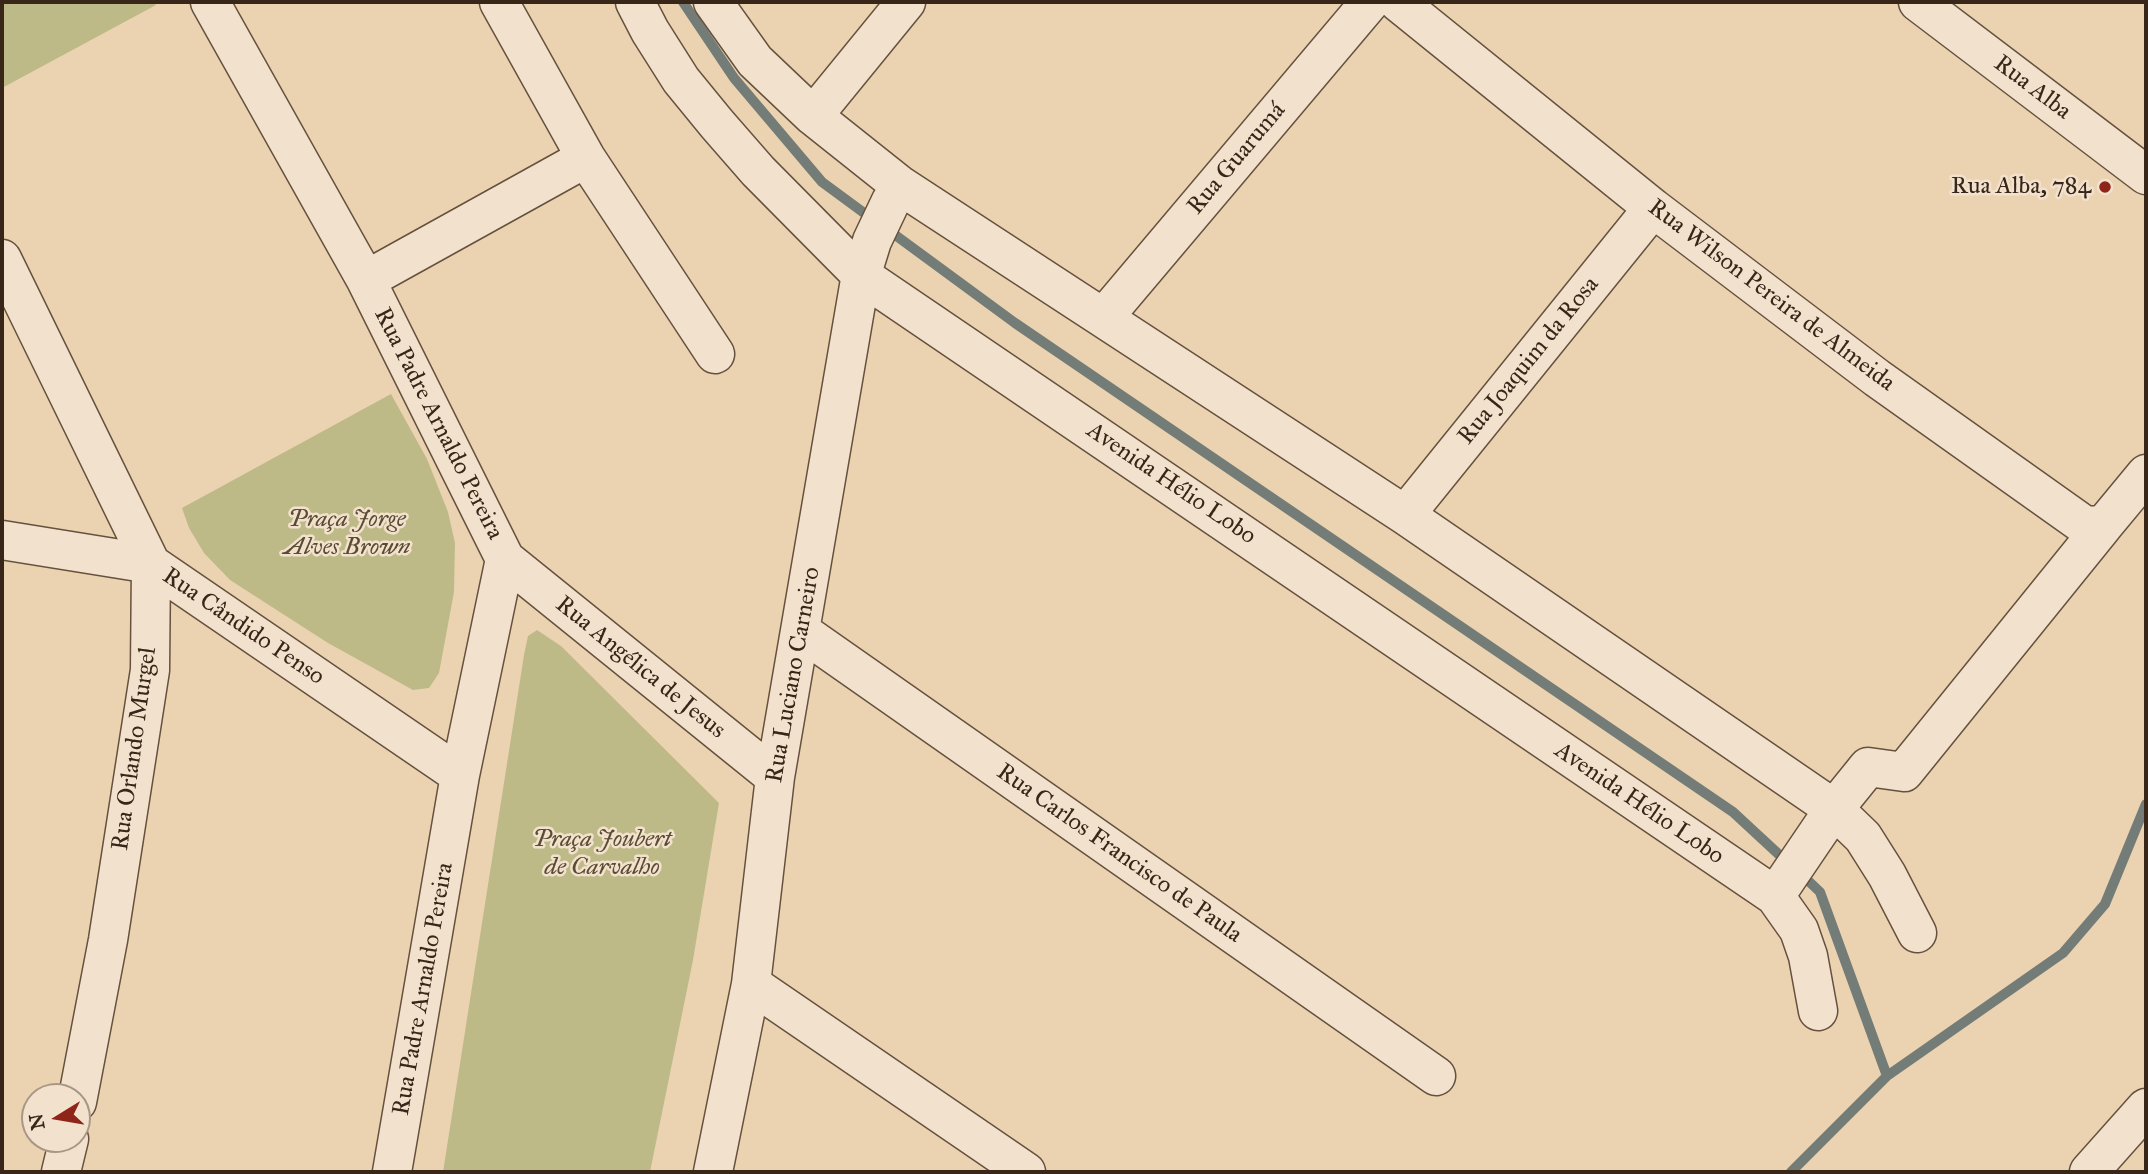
<!DOCTYPE html>
<meta charset="utf-8">
<style>
body{margin:0}
#map{position:relative;width:2148px;height:1174px;overflow:hidden;background:#ebd3b2;font-family:"IM FELL Great Primer",serif}
canvas{display:block}
.frame{position:absolute;inset:0;border:4px solid #382618;pointer-events:none}
.north{position:absolute;left:21px;top:1083px;width:70px;height:70px;box-sizing:border-box;background:#f2e2cd;border:2px solid #a89785;border-radius:50%;rotate:259deg;font-size:19px;font-weight:700;line-height:28px;text-align:center;color:#382618}
.north::after{content:'';display:block;margin:auto;width:24px;height:32px;background:#8f2418;clip-path:polygon(50% 0,100% 100%,50% 72%,0 100%)}
</style>
<div id="map">
<canvas width="2148" height="1174"></canvas>
<div class="frame"></div>
<div class="north">N</div>
</div>
<script>
const ctx = document.querySelector('canvas').getContext('2d');
ctx.lineJoin = 'round';
function fill(path, color) { ctx.fillStyle = color; ctx.fill(path, 'evenodd'); }
const toPath = rows => new Path2D(rows.map(r => 'M' + r).join(''));
function stroke(path, color, width, dash) { ctx.strokeStyle = color; ctx.lineWidth = width; ctx.lineCap = dash ? 'butt' : 'round'; ctx.setLineDash(dash || []); ctx.stroke(path); }
function write(font, color, halo, rows, align = 'center') {
  ctx.font = font + ' "IM FELL Great Primer",serif'; ctx.lineWidth = 5; ctx.setLineDash([]); ctx.textBaseline = 'middle'; ctx.strokeStyle = halo; ctx.fillStyle = color; for (const [text, x, y, turn = 0] of rows) {
    ctx.save(); ctx.translate(x, y); ctx.rotate((+turn || 0) * Math.PI / 180); ctx.textAlign = isNaN(turn) ? turn : align; if (halo) ctx.strokeText(text, 0, 0); ctx.fillText(text, 0, 0); ctx.restore();
  }
}
const green = toPath([
 [2,2,153,2,156,5,2,88],
 [391,394,427,459,448,512,455,543,454,592,439,673,429,688,413,690,328,643,230,580,204,553,189,528,182,508],
 [537,630,561,646,719,803,693,960,650,1172,443,1172,524,655,528,636]
]);
const stream = toPath([
 [683,2,734,78,822,182,875,221],
 [887,229,1015,323,1733,812,1787,862],
 [1799,872,1820,892,1887,1076],
 [1791,1172,1887,1076,2063,953,2105,904,2146,804]
]);
const minor = toPath([
 [210,2,366,280,505,559,460,775,392,1172],
 [499,2,586,158,715,354],
 [635,2,650,31,681,80,717,124,758,171,862,276,1775,896,1799,930,1808,956,1818,1011],
 [713,2,755,61,813,116,901,186,1405,515,1834,809,1863,837,1887,875,1917,933],
 [1398,2,1653,208,1877,378,2084,525,2103,526,2146,474],
 [1918,2,2146,175],
 [813,116,906,2],
 [2,259,151,564,150,670,108,940,77,1102],
 [366,280,586,158],
 [1104,317,1370,2],
 [1405,515,1653,208],
 [2,540,151,564,460,775],
 [505,559,775,777],
 [802,632,1436,1076],
 [1775,896,1834,809,1868,767,1904,772,2103,526],
 [751,984,1026,1172],
 [61,1172,69,1139],
 [713,1172,751,984,775,777,860,280,872,241,891,201,901,186],
 [2089,1172,2146,1108]
]);
const markers = [
 [2105,187,7,"#8f2418"]
];
const streetNames = [
 ["Rua Alba",2032,88,37],
 ["Rua Guarumá",1237,159,-50],
 ["Rua Wilson Pereira de Almeida",1771,296,37],
 ["Rua Joaquim da Rosa",1529,361,-51],
 ["Rua Padre Arnaldo Pereira",438,424,63],
 ["Avenida Hélio Lobo",1171,484,34],
 ["Rua Cândido Penso",243,627,34],
 ["Rua Angélica de Jesus",640,668,39],
 ["Rua Luciano Carneiro",794,675,-80],
 ["Rua Orlando Murgel",135,749,-82],
 ["Avenida Hélio Lobo",1639,804,34],
 ["Rua Carlos Francisco de Paula",1119,854,35],
 ["Rua Padre Arnaldo Pereira",424,989,-80]
];
const poiNames = [
 ["Rua Alba, 784",2091,187]
];
const parkNames = [
 ["Praça Jorge",347,520],
 ["Alves Brown",347,548],
 ["Praça Joubert",602,840],
 ["de Carvalho",602,868]
];
fill(green, '#beba88');
stroke(stream, '#737c77', 10);
stroke(minor, '#65513e', 41);
stroke(minor, '#f2e2cd', 38);
for (const [x, y, r, color] of markers) { const dot = new Path2D(); dot.arc(x, y, r, 0, 2 * Math.PI); ctx.fillStyle = color; ctx.fill(dot); stroke(dot, '#f2e2cd', 2.5); }
write('24px', '#382618', '#f2e2cd', streetNames);
write('24px', '#382618', '#f2e2cd', poiNames, 'right');
write('italic 24px', '#5a4b34', '#f2e2cd', parkNames);
</script>
